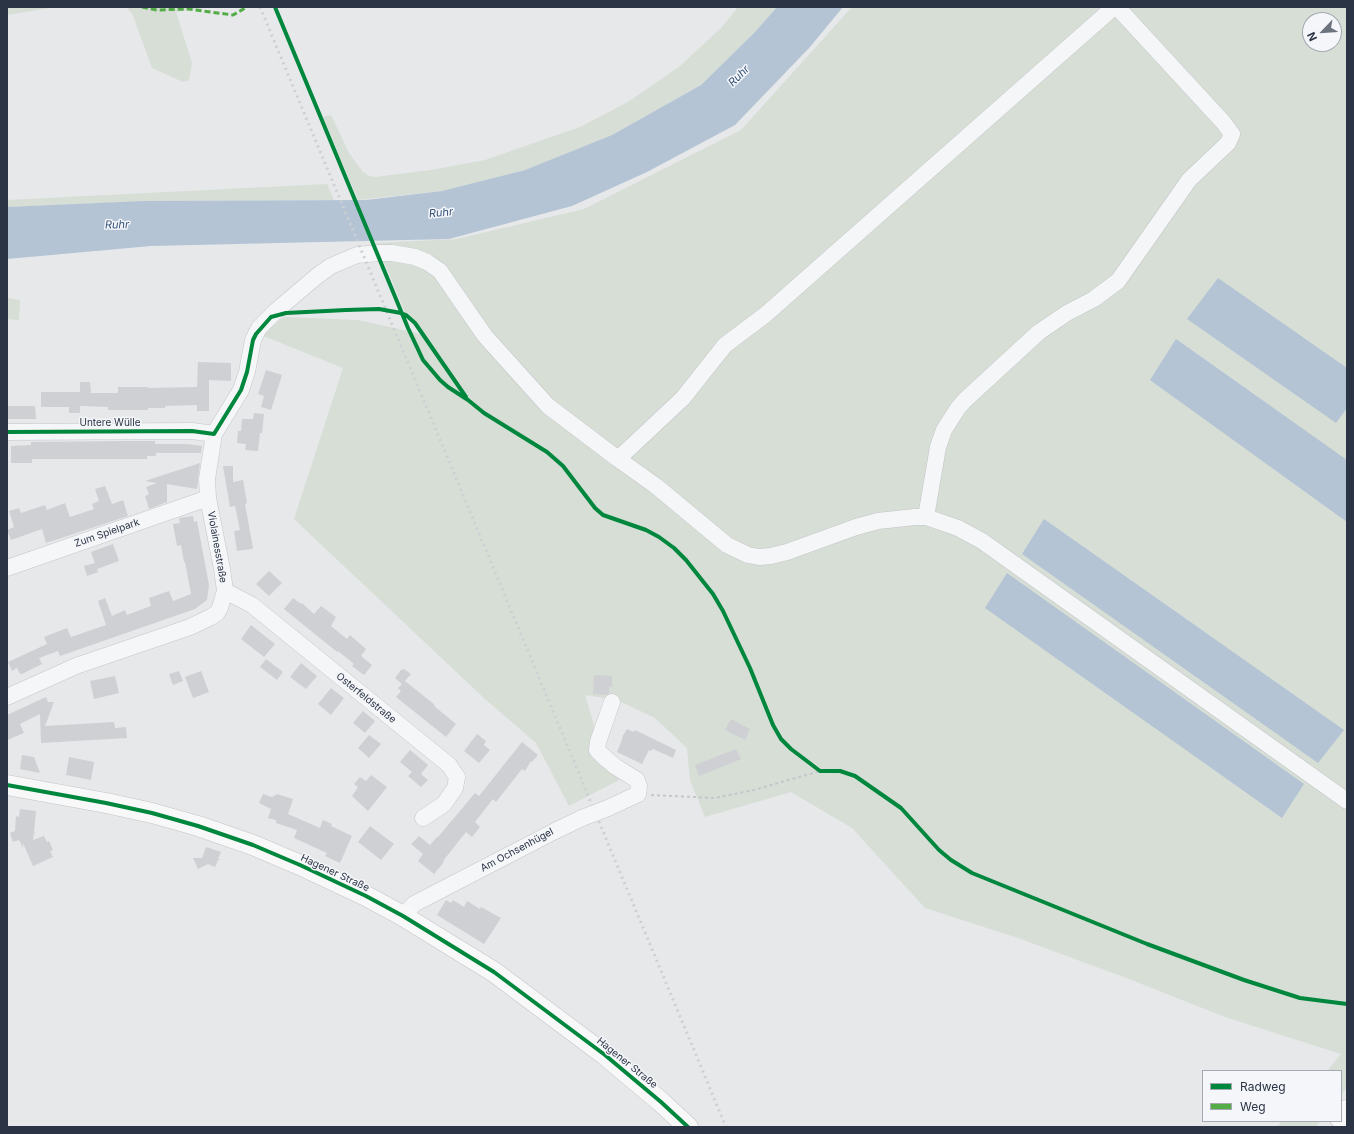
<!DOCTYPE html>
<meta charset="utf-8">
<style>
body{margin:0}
#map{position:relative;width:1354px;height:1134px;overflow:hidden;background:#e6e8ea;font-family:Inter,sans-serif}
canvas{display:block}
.frame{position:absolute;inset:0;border:8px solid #2b3445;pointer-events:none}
.legend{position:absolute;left:1202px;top:1070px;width:140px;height:52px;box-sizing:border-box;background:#f4f6f9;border:1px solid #a4a8b1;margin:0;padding:5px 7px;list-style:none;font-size:12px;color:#2b3445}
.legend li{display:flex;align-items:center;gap:8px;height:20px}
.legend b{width:20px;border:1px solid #a4a8b1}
.north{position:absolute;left:1302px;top:12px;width:40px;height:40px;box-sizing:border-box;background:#f4f6f9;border:1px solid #a4a8b1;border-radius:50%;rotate:245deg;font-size:11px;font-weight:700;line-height:16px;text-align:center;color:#2b3445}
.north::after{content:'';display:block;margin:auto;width:14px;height:18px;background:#6c737f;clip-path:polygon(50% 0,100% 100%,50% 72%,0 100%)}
</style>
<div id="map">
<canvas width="1354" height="1134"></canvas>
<div class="frame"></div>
<ul class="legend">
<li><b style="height:5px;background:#00873e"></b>Radweg</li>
<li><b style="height:5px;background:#54ac47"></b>Weg</li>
</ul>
<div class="north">N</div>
</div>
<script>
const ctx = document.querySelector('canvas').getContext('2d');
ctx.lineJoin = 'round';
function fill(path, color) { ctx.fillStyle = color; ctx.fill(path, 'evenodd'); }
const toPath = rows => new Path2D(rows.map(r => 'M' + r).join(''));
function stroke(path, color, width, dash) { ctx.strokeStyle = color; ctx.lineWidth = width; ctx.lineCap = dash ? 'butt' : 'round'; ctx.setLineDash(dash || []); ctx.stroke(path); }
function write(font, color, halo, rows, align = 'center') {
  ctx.font = font + ' Inter,sans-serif'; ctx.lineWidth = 3; ctx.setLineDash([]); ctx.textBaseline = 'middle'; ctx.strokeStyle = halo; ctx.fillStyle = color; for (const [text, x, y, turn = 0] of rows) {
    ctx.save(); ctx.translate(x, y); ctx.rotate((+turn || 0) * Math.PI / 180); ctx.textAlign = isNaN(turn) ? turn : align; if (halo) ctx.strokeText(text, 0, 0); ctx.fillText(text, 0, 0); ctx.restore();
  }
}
const green = toPath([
 [7,7,56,7,7,15],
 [126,7,212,7,176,12,192,63,189,80,183,82,152,68,132,13],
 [738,7,777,7,755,32,701,85,612,135,525,170,442,191,358,200,323,117,331,115,349,153,363,172,369,176,375,177,431,170,485,160,580,127,628,102,680,66,722,27],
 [852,7,1347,7,1347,1087,1341,1095,1341,1071,1327,1071,1341,1054,1225,1017,1129,979,1018,938,925,908,852,828,791,792,705,817,690,780,687,748,655,718,617,700,585,695,595,729,619,780,569,806,536,743,485,699,294,519,343,368,261,335,284,317,358,320,425,335,412,317,405,312,376,243,457,239,584,209,741,130],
 [1310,20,1334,20,1334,44,1310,44],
 [327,184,334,200,158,201,7,207,7,200],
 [7,298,20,300,19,320,7,319],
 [1282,1121,1320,1121,1316,1127,1277,1127]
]);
const water = toPath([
 [777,7,843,7,810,47,735,125,647,172,572,206,449,239,151,246,7,259,7,207,143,201,366,200,442,191,525,170,612,135,701,85,755,32],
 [1218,278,1347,368,1347,408,1336,423,1187,319],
 [1176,339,1347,460,1347,522,1150,380],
 [1044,519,1344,730,1318,763,1022,554],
 [1007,573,1304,784,1282,818,985,608]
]);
const building = toPath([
 [198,362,231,363,231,381,209,380,209,411,197,411,197,405,165,406,165,408,148,408,148,410,108,410,108,407,80,406,80,413,69,413,69,407,41,407,41,392,80,392,80,382,90,382,91,393,118,393,118,387,148,387,148,388,197,387],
 [266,370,282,375,271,410,261,407,264,396,258,394],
 [7,406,35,406,36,419,7,419],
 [254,413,264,414,262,433,260,433,258,451,245,450,246,444,237,443,238,431,241,431,242,419,253,419],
 [121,441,155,441,155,444,187,444,202,446,201,453,156,453,156,456,147,456,147,459,32,459,32,463,11,463,11,446,31,445,31,442],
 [200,463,197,489,167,484,167,502,149,509,145,496,149,494,146,487,157,483,145,481],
 [223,466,233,466,233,482,243,480,247,503,245,504,253,548,252,549,237,551,234,531,240,530,235,506,230,507],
 [105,486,112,504,123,500,128,516,46,543,42,529,11,540,7,530,14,527,9,511,19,508,21,513,45,505,47,510,65,503,70,517,94,509,92,504,99,501,95,489],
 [193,516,194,522,197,521,209,585,207,600,195,609,60,656,58,651,39,658,42,664,22,674,20,674,17,668,12,671,8,662,47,644,44,637,67,628,71,637,106,625,98,601,105,598,112,616,125,610,127,615,151,606,149,598,169,591,173,601,191,594,185,562,184,562,181,545,177,546,173,524,180,523,179,518],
 [113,544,119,561,97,569,98,572,87,576,84,566,95,563,91,552],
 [269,571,282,583,269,596,256,584],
 [293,598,301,604,302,603,314,614,321,606,336,617,331,626,347,639,350,635,366,649,361,656,372,665,364,675,352,666,354,664,338,651,337,652,284,609],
 [251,625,275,644,264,657,241,639],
 [266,659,283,672,277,680,260,667],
 [301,663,317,676,306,689,290,677],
 [404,669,411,674,405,681,435,705,434,706,456,724,446,737,396,697,401,691,398,688,402,684,395,678,401,670],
 [179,671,183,681,173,685,169,674],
 [201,671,209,692,193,698,185,677],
 [594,675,612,676,612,687,609,687,609,693,606,695,593,694],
 [115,676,119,693,94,699,90,681],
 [331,688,344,698,331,715,318,704],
 [46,697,48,702,54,702,45,726,114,722,115,728,126,727,127,738,41,743,40,714,20,724,24,733,7,740,7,715],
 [363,711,375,721,365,733,353,723],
 [731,719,750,729,745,740,725,730],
 [627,729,634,732,635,730,676,750,673,758,653,749,651,751,649,750,642,764,617,752,623,737,622,737],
 [477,734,486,741,484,745,490,750,479,763,464,751],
 [369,735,381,744,369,758,358,748],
 [522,742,538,755,532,762,531,761,525,771,522,769,496,802,493,799,475,822,480,827,472,837,466,832,443,861,444,862,434,874,418,861,423,854,411,844,419,836,430,845,437,837,438,837,475,793,479,796],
 [736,749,741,759,699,776,695,765],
 [410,750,428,765,421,774,428,780,421,787,408,776,412,772,400,762],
 [22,755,34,757,40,773,20,769],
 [69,757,94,762,91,780,66,775],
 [371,775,387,787,368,811,352,796,358,787,354,784,360,777,366,781],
 [263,794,272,797,277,794,293,799,288,814,320,828,323,820,332,824,331,826,352,836,340,863,325,856,327,853,294,838,297,830,276,823,276,820,268,818,271,809,259,803],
 [20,809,36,811,34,832,36,832,34,833,33,840,44,836,47,842,49,841,53,850,50,851,53,857,33,866,23,843,23,848,19,840,13,842,10,833,15,831,16,816,19,817],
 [370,826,394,844,381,860,358,842],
 [206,847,221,852,218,859,222,859,218,860,215,867,208,864,198,869,193,858,202,858],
 [446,900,451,903,453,900,464,907,467,901,480,909,481,907,501,918,484,944,437,915]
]);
const path = toPath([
 [651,795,715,798,754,790,820,771]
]);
const minor = toPath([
 [7,432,192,431,214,434],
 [618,459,683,398,725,345,765,315,1114,7],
 [926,517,938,447,944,430,958,408,965,400,1039,332,1067,313,1094,299,1118,281,1189,180,1228,143,1232,134,1223,122,1117,7],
 [7,568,208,498],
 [225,591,252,605,449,765,457,777,455,788,444,804,423,818],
 [7,697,76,666,190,627,211,617,217,613,220,608,225,591,222,569,208,498,207,479,214,434,241,390,247,372,253,340,259,328,277,310,317,276,331,266,357,255,380,253,392,253,415,257,427,262,440,271,485,336,548,406,618,459,656,486,727,545,748,555,759,557,771,556,787,552,856,527,878,521,915,517,926,517,958,528,982,541,1347,801],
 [608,808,638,794,639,786,637,780,616,767,604,757,597,750,598,742,612,702],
 [403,916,414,904,555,831,582,818]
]);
const major = toPath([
 [7,785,106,803,152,813,198,826,253,845,300,865,366,896,403,916,494,972,605,1055,661,1102,688,1127]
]);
const highway = toPath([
 [1341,1118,1347,1111]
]);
const rail = toPath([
 [260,7,726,1127]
]);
const minorBridge = toPath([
 [582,818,608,808]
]);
const quiet = toPath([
 [142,7,157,10,188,9,233,15,247,7]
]);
const cycleway = toPath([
 [275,7,408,328,423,360,440,380,448,387,468,400,484,413,547,452,563,466,595,508,603,515,646,530,659,537,674,548,686,560,713,594,723,611,750,668,773,725,781,739,791,749,820,771,840,771,855,776,901,808,939,850,951,860,972,873,1147,944,1244,980,1300,998,1347,1004],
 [7,432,192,431,214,434,241,390,247,372,253,340,256,334,271,317,286,313,346,310,379,309,401,313,406,315,415,323,466,397],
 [7,785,106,803,152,813,198,826,253,845,300,865,366,896,403,916,494,972,605,1055,661,1102,688,1127]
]);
const streetNames = [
 ["Untere Wülle",110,423],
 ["Zum Spielpark",107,533,-19],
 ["Violainesstraße",217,547,80],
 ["Osterfeldstraße",366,698,39],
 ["Am Ochsenhügel",517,850,-28],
 ["Hagener Straße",335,873,25],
 ["Hagener Straße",627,1063,39]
];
const waterNames = [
 ["Ruhr",739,76,-45],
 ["Ruhr",441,213,-6],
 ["Ruhr",117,225,-1]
];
fill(green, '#d6ded6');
fill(water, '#b4c4d5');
fill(building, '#ced0d3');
stroke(minor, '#c4c6c8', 17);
stroke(major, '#c2c5c8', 21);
stroke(highway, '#b8bbbf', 23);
stroke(path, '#c5c6ca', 2, [3, 3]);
stroke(minor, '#f5f6f7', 16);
stroke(major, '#f8f8f8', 20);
stroke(highway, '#f8f8f8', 22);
stroke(rail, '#cecfd2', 3, [2, 4]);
stroke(minorBridge, '#c4c6c8', 17, []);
stroke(minorBridge, '#f5f6f7', 16);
stroke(quiet, '#54ac47', 3, [6, 3]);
stroke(cycleway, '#00873e', 4);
write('10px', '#2b3445', '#f4f6f9', streetNames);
write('italic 11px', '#34527a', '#f4f6f9', waterNames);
</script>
